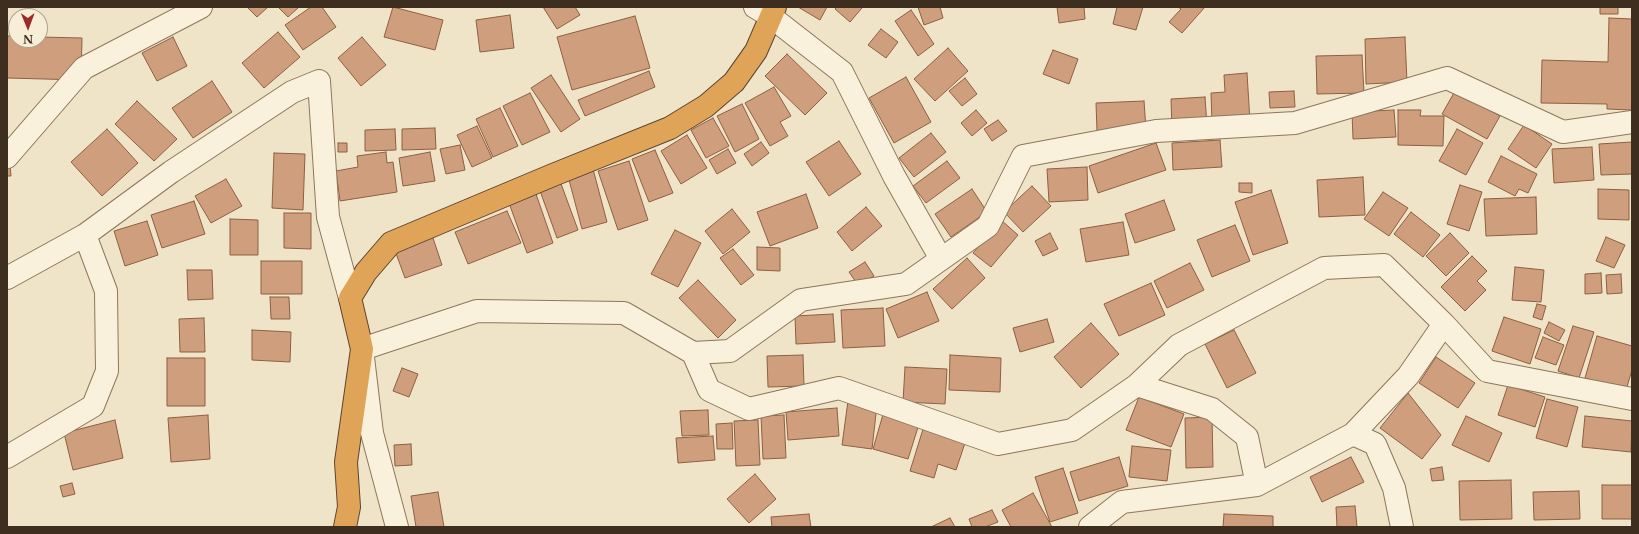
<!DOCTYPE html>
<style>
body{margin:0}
#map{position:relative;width:1639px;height:534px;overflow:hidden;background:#f0e4c8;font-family:"Libre Baskerville",serif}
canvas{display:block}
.frame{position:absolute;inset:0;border:8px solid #3d2e20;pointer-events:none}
.north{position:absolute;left:8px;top:8px;width:40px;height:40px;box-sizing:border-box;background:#f7eed8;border:1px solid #ada18e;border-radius:50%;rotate:179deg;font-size:11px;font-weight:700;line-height:16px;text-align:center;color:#3d2e20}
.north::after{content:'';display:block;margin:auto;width:14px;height:18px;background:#9e2a2b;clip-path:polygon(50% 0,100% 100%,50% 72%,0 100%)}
</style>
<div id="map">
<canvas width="1639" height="534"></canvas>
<div class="frame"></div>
<div class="north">N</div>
</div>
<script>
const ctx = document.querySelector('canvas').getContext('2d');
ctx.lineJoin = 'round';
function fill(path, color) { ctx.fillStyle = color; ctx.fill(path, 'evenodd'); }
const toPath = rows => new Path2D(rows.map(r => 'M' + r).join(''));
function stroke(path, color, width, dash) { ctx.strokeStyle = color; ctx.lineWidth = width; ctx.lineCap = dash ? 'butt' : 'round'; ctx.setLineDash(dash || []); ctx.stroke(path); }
const building = toPath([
 [247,7,268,7,257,17,247,7],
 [278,7,299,7,288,17,278,7],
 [311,7,322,7,336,27,303,50,285,25,311,7],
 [393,7,443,20,435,50,384,37,393,7],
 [543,7,575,7,580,15,557,29,543,7],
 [798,7,827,7,820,20,798,7],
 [837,7,861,7,862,8,850,22,835,9,837,7],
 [918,7,940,7,943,18,924,25,918,7],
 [1057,7,1084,7,1085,19,1059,23,1057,7],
 [1117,7,1143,7,1136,30,1113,24,1117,7],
 [1178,7,1205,7,1182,33,1169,22,1181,9,1178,7],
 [1600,7,1618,7,1618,14,1600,14,1600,7],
 [911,10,934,44,918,56,895,21,911,10],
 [510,15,514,48,480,52,476,20,510,15],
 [635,16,650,68,572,90,557,37,635,16],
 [1609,18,1632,19,1632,110,1607,109,1607,104,1541,103,1542,60,1608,62,1609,18],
 [881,29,898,42,886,58,868,45,881,29],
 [278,32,300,57,264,88,242,63,278,32],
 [7,36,16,36,16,40,40,40,40,37,82,38,81,80,7,78,7,36],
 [173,37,187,66,157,81,142,53,173,37],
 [362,37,386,65,361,86,338,58,362,37],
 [1405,37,1407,82,1366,84,1365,39,1405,37],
 [948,48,968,71,935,101,914,79,948,48],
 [1053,50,1078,59,1069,84,1043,74,1053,50],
 [787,54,827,93,805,115,765,76,787,54],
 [1362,55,1364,93,1317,94,1316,56,1362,55],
 [649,71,655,87,585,116,578,100,649,71],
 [1247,73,1250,121,1212,123,1211,93,1225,92,1224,75,1247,73],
 [551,75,580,119,561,132,531,88,551,75],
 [906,77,931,122,894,143,869,98,906,77],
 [965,78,977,94,962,106,949,91,965,78],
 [212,81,232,112,193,138,172,108,212,81],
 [774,87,791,116,780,122,788,136,770,146,745,103,774,87],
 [1294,91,1295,107,1270,108,1269,92,1294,91],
 [1455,91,1500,116,1487,139,1442,114,1455,91],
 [530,93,550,132,522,145,503,106,530,93],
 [1205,97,1207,126,1172,128,1171,99,1205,97],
 [137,101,177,139,154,161,115,124,137,101],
 [1144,101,1146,129,1097,131,1096,103,1144,101],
 [742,104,759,139,735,152,717,116,742,104],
 [500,108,518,146,493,157,476,119,500,108],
 [976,110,987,123,972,136,961,123,976,110],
 [1394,110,1396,137,1353,139,1352,112,1394,110],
 [1398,110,1421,110,1420,116,1444,116,1443,146,1398,145,1398,110],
 [713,118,729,146,706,158,691,130,713,118],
 [998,120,1007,131,992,141,984,129,998,120],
 [1524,125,1552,144,1536,168,1508,149,1524,125],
 [477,126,492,158,472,167,457,135,477,126],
 [435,128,436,149,402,150,402,129,435,128],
 [107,129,138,163,102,196,71,162,107,129],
 [395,129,396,150,365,151,365,130,395,129],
 [1457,129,1483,143,1466,175,1439,161,1457,129],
 [7,130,11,176,7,176,7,130],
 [931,133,946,152,914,177,899,158,931,133],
 [687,135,707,168,681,184,661,151,687,135],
 [1220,140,1222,167,1173,170,1172,143,1220,140],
 [839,141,861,174,829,196,806,162,839,141],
 [761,142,769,153,752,166,744,154,761,142],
 [1632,142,1632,174,1601,175,1599,144,1632,142],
 [338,143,347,143,347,152,338,152,338,143],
 [1156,143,1166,170,1098,193,1089,166,1156,143],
 [460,145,465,170,446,174,440,149,460,145],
 [1592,147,1594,180,1554,183,1552,149,1592,147],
 [728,149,736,163,717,174,709,160,728,149],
 [655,150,673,193,649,202,632,159,655,150],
 [386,152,387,163,393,162,397,192,340,201,336,171,358,167,357,156,386,152],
 [430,152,435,181,403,186,399,158,430,152],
 [274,153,305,154,303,210,272,208,274,153],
 [1501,156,1537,174,1528,193,1519,189,1515,196,1488,182,1501,156],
 [629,161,648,220,618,230,598,171,629,161],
 [947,161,960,178,926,203,913,186,947,161],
 [1087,167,1088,200,1049,202,1047,169,1087,167],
 [593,169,607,222,582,229,568,176,593,169],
 [1363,177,1365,215,1319,217,1317,180,1363,177],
 [226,179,242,206,211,223,195,196,226,179],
 [560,181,578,230,557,238,539,188,560,181],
 [1239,183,1252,183,1252,193,1239,192,1239,183],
 [1460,185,1482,192,1469,231,1447,224,1460,185],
 [1032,186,1051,206,1023,232,1004,212,1032,186],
 [972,189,987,212,951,237,935,214,972,189],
 [1598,189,1629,190,1629,220,1598,219,1598,189],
 [1271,190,1288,243,1253,255,1235,202,1271,190],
 [1383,192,1408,208,1389,236,1364,219,1383,192],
 [536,194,553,243,527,253,509,203,536,194],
 [806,194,818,228,770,246,757,212,806,194],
 [1536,197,1537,234,1486,236,1484,199,1536,197],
 [1164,200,1175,230,1135,243,1125,214,1164,200],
 [194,201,205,234,162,248,151,215,194,201],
 [866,207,882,226,852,251,837,232,866,207],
 [732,209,750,232,723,254,705,231,732,209],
 [507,211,521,243,468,264,455,232,507,211],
 [1411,212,1440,235,1423,257,1394,234,1411,212],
 [284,213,311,213,311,249,284,248,284,213],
 [230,219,258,220,258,255,230,255,230,219],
 [1001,220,1018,235,991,267,973,253,1001,220],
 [147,221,158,255,125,266,114,231,147,221],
 [1123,222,1129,255,1086,262,1080,229,1123,222],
 [1235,225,1250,261,1212,277,1197,240,1235,225],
 [675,230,701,243,678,287,651,274,675,230],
 [1050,233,1058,249,1043,256,1035,241,1050,233],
 [1450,233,1469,253,1446,276,1426,256,1450,233],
 [432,235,442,265,405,278,394,248,432,235],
 [1606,237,1625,245,1614,268,1596,261,1606,237],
 [757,247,780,248,780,271,757,270,757,247],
 [733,249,754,275,741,285,720,258,733,249],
 [1472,256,1487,271,1477,281,1486,290,1465,311,1441,287,1472,256],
 [967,258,985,278,952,309,933,289,967,258],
 [261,261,302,261,302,294,261,294,261,261],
 [865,262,874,276,858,285,849,272,865,262],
 [1190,263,1204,290,1167,308,1154,281,1190,263],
 [1515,267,1544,270,1541,302,1512,300,1515,267],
 [187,270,212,270,213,299,188,300,187,270],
 [1601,273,1602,293,1585,294,1585,274,1601,273],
 [1621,274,1622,293,1607,294,1606,275,1621,274],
 [698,280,736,320,718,338,679,298,698,280],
 [1151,283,1165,315,1119,336,1104,304,1151,283],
 [927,292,939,321,898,338,886,309,927,292],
 [270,297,289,297,290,319,271,319,270,297],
 [1537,304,1546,306,1542,320,1533,317,1537,304],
 [883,308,885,346,843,348,841,310,883,308],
 [833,314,835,342,796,344,795,316,833,314],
 [1504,317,1541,329,1530,364,1492,351,1504,317],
 [204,318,205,352,180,352,179,319,204,318],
 [1047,319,1054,342,1020,352,1013,328,1047,319],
 [1549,322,1565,330,1559,341,1544,333,1549,322],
 [1091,323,1119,354,1081,388,1054,357,1091,323],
 [1573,326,1594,332,1579,378,1558,371,1573,326],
 [252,330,291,332,290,362,252,360,252,330],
 [1234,330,1256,373,1227,388,1205,344,1234,330],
 [1597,336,1632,346,1632,370,1626,390,1585,378,1597,336],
 [1543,337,1564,345,1556,365,1535,358,1543,337],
 [803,355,804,386,768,387,767,356,803,355],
 [950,355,1001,358,1000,392,949,390,950,355],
 [1436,357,1475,383,1458,408,1419,383,1436,357],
 [167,358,205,358,205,406,167,406,167,358],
 [905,367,947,369,945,404,903,402,905,367],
 [402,368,418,374,409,397,393,391,402,368],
 [1508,385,1545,397,1535,427,1498,415,1508,385],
 [1408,393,1441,435,1422,459,1380,428,1408,393],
 [1139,397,1184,414,1171,447,1126,430,1139,397],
 [1547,399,1578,407,1567,447,1536,438,1547,399],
 [848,401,877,405,872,449,842,445,848,401],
 [837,408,839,436,788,440,786,412,837,408],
 [708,410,709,435,682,436,680,411,708,410],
 [884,411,920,421,908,459,873,449,884,411],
 [208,415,210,459,171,462,168,418,208,415],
 [784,415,786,458,763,459,761,416,784,415],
 [1466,416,1502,433,1489,462,1452,445,1466,416],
 [1585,416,1632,421,1631,452,1582,447,1585,416],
 [1212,417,1213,467,1186,468,1185,418,1212,417],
 [115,420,123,458,73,470,64,433,115,420],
 [758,420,760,465,736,466,734,421,758,420],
 [732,423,733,449,717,449,716,424,732,423],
 [924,426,966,440,956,470,938,464,934,478,910,471,924,426],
 [713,436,715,460,678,463,676,438,713,436],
 [411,444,412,465,395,466,394,445,411,444],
 [1132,446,1171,450,1167,481,1129,477,1132,446],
 [1119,457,1128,486,1079,501,1070,472,1119,457],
 [1351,457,1364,482,1322,502,1310,477,1351,457],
 [1442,467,1444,480,1432,481,1430,469,1442,467],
 [1063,468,1078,513,1050,522,1035,477,1063,468],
 [755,474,776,499,749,523,727,499,755,474],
 [1511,480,1512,519,1460,520,1459,481,1511,480],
 [72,483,75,494,63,497,60,486,72,483],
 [1602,485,1632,485,1632,519,1602,519,1602,485],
 [1579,491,1580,519,1534,520,1533,492,1579,491],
 [438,492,444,527,416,527,411,496,438,492],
 [1033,493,1052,527,1011,527,1002,510,1033,493],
 [1355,506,1357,527,1337,527,1336,507,1355,506],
 [992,510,998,522,985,527,972,527,969,519,992,510],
 [809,514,811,527,772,527,771,517,809,514],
 [1224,514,1273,516,1273,527,1223,527,1224,514],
 [950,518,955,527,931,527,950,518]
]);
const minor = toPath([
 [755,7,770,16,842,72,894,176,941,259],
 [7,157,84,68,201,7],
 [7,278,85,235,171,172,292,92,319,81,328,217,350,298],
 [693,353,730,351,801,300,906,284,988,226,1023,156,1156,131,1295,123,1447,78,1563,132,1632,122],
 [1137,385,1212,409,1247,437,1257,485],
 [1353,434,1375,444,1394,488,1402,527],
 [7,457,93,406,107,371,106,291,85,235],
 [397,527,372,433,362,349,477,311,624,313,693,353,709,390,749,409,839,388,998,444,1072,430,1137,385,1179,345,1324,268,1384,265,1444,324,1487,371,1632,399],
 [1090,527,1122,502,1257,485,1353,434,1408,376,1444,324]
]);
const highway = toPath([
 [345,527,349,507,346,462,362,349,350,298,366,272,391,243,553,175,670,128,706,106,734,82,756,51,775,7]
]);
fill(building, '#cf9f7d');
stroke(building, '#8d5f41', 1);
stroke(minor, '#8d765c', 24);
stroke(highway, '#5b4430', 24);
stroke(minor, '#faf1dc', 22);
stroke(highway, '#e0a458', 22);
</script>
